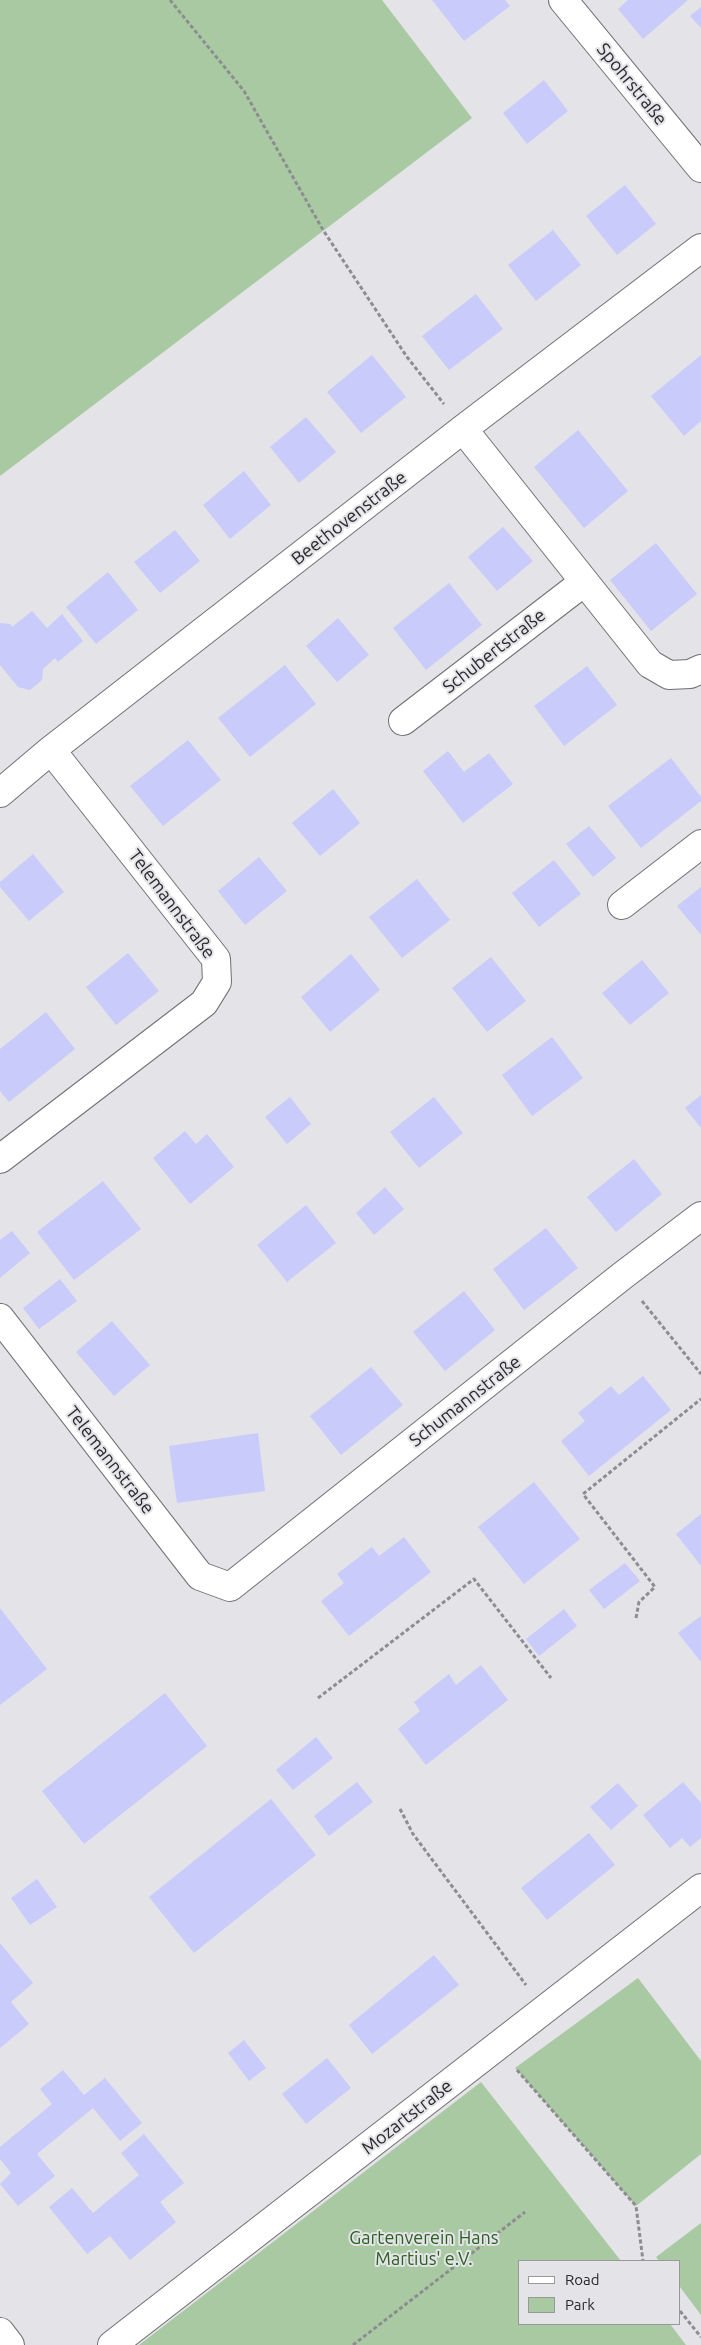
<!DOCTYPE html>
<meta charset="utf-8">
<style>
body{margin:0}
#map{position:relative;width:701px;height:2345px;overflow:hidden;background:#e3e3e8;font-family:Ubuntu,sans-serif}
canvas{display:block}
.legend{position:absolute;left:518px;top:2260px;width:162px;height:65px;box-sizing:border-box;background:#e3e3e8;border:1px solid #99999c;margin:0;padding:6px 9px;list-style:none;font-size:15px;color:#29292b}
.legend li{display:flex;align-items:center;gap:10px;height:25px}
.legend b{width:25px;border:1px solid #99999c}
</style>
<div id="map">
<canvas width="701" height="2345"></canvas>
<ul class="legend">
<li><b style="height:6px;background:#fff"></b>Road</li>
<li><b style="height:14px;background:#a9c9a2"></b>Park</li>
</ul>
</div>
<script>
const ctx = document.querySelector('canvas').getContext('2d');
ctx.lineJoin = 'round';
function fill(path, color) { ctx.fillStyle = color; ctx.fill(path, 'evenodd'); }
const toPath = rows => new Path2D(rows.map(r => 'M' + r).join(''));
function stroke(path, color, width, dash) { ctx.strokeStyle = color; ctx.lineWidth = width; ctx.lineCap = dash ? 'butt' : 'round'; ctx.setLineDash(dash || []); ctx.stroke(path); }
function write(font, color, halo, rows, align = 'center') {
  ctx.font = font + ' Ubuntu,sans-serif'; ctx.lineWidth = 4; ctx.setLineDash([]); ctx.textBaseline = 'middle'; ctx.strokeStyle = halo; ctx.fillStyle = color; for (const [text, x, y, turn = 0] of rows) {
    ctx.save(); ctx.translate(x, y); ctx.rotate((+turn || 0) * Math.PI / 180); ctx.textAlign = isNaN(turn) ? turn : align; if (halo) ctx.strokeText(text, 0, 0); ctx.fillText(text, 0, 0); ctx.restore();
  }
}
const green = toPath([
 [0,0,382,0,472,118,0,476],
 [638,1978,701,2061,701,2154,636,2206,515,2068],
 [481,2082,621,2261,520,2261,520,2324,670,2324,686,2345,139,2345],
 [701,2223,701,2315,680,2287,680,2261,659,2261,656,2257]
]);
const building = toPath([
 [432,0,505,0,510,6,464,41],
 [628,0,688,0,643,39,618,9],
 [701,7,701,28,690,16],
 [544,80,568,111,527,144,503,113],
 [625,185,656,224,617,255,586,216],
 [553,230,581,265,536,301,508,265],
 [476,294,503,329,449,370,422,336],
 [372,355,406,397,361,433,327,392],
 [701,355,701,421,684,436,651,396],
 [306,417,336,452,299,483,270,447],
 [578,430,628,491,584,528,534,467],
 [244,471,271,505,230,539,203,505],
 [503,527,533,561,497,591,468,557],
 [175,530,200,561,160,593,134,562],
 [656,543,697,594,651,631,610,580],
 [108,572,138,610,96,644,66,607],
 [449,583,482,625,426,670,393,628],
 [32,611,47,628,62,614,83,641,58,662,55,658,43,669,42,680,30,690,18,687,0,665,0,623,10,624,12,627],
 [338,618,369,655,337,682,306,646],
 [285,665,316,704,250,757,218,718],
 [587,666,617,705,564,746,534,706],
 [188,740,221,780,163,826,130,786],
 [448,751,464,772,489,753,513,784,463,823,423,771],
 [671,758,701,797,701,801,641,848,608,806],
 [333,789,360,823,320,856,292,823],
 [589,826,616,858,593,877,566,844],
 [33,854,64,892,29,921,0,887,0,882],
 [259,857,287,891,245,925,218,891],
 [554,860,581,894,539,927,512,893],
 [417,879,450,920,402,958,369,917],
 [701,887,701,935,677,906],
 [128,953,159,991,116,1025,86,987],
 [351,954,380,990,330,1032,301,997],
 [491,957,526,1001,487,1032,452,988],
 [642,960,669,993,630,1025,602,993],
 [46,1012,75,1049,9,1102,0,1091,0,1049],
 [552,1037,583,1078,532,1116,502,1075],
 [701,1095,701,1128,685,1108],
 [290,1097,311,1124,287,1144,265,1117],
 [434,1097,463,1133,419,1168,390,1132],
 [185,1131,196,1144,207,1134,234,1167,190,1204,153,1158],
 [634,1159,662,1194,616,1232,587,1197],
 [103,1181,141,1229,74,1280,37,1232],
 [385,1187,404,1209,374,1235,356,1213],
 [306,1205,336,1243,287,1282,257,1245],
 [546,1228,578,1268,524,1310,493,1269],
 [12,1231,30,1253,0,1278,0,1240],
 [60,1279,77,1301,39,1329,23,1308],
 [464,1291,495,1330,445,1371,413,1332],
 [112,1321,150,1365,114,1396,76,1352],
 [371,1367,403,1405,341,1455,310,1416],
 [643,1376,671,1410,589,1476,561,1441,585,1421,578,1413,611,1386,619,1395],
 [258,1433,265,1491,177,1503,169,1446],
 [534,1482,580,1539,524,1584,478,1527],
 [701,1514,701,1566,676,1534],
 [404,1537,431,1572,349,1636,321,1601,344,1583,337,1574,372,1547,379,1556],
 [625,1563,640,1581,604,1609,589,1590],
 [0,1608,47,1669,0,1705],
 [564,1609,577,1626,539,1656,526,1639],
 [701,1616,701,1662,678,1633],
 [481,1665,508,1700,426,1765,398,1729,420,1711,414,1702,449,1674,456,1685],
 [165,1693,207,1746,84,1844,42,1791],
 [316,1737,333,1758,293,1790,276,1770],
 [357,1782,373,1802,329,1836,314,1816],
 [683,1782,701,1803,701,1838,690,1847,682,1838,670,1848,643,1815],
 [618,1783,638,1806,611,1830,590,1807],
 [271,1799,316,1855,194,1953,149,1897],
 [589,1833,615,1865,547,1920,521,1888],
 [37,1879,57,1907,30,1925,11,1898],
 [0,1943,33,1983,11,2002,29,2024,0,2048],
 [434,1955,459,1985,372,2054,349,2025],
 [244,2040,266,2068,249,2081,228,2053],
 [327,2058,351,2088,306,2124,282,2094],
 [63,2070,84,2095,105,2078,142,2123,120,2141,93,2108,37,2154,55,2176,18,2206,0,2184,11,2173,0,2159,0,2147,52,2104,40,2089],
 [144,2134,184,2183,160,2202,176,2222,130,2260,110,2236,87,2254,49,2207,72,2188,93,2213,139,2175,121,2153]
]);
const path = toPath([
 [170,0,244,91,323,230,407,357,444,404],
 [642,1301,701,1374],
 [636,1618,639,1602,655,1587,583,1494,701,1399],
 [318,1698,474,1579,551,1678],
 [400,1809,413,1834,526,1985],
 [517,2070,636,2206,643,2261],
 [680,2311,701,2337],
 [353,2345,525,2212]
]);
const minor = toPath([
 [563,0,701,168],
 [463,429,650,664,669,675,690,674,701,669],
 [403,721,584,582],
 [0,793,51,750,463,429,701,248],
 [622,905,701,844],
 [0,1159,204,1003,217,982,216,959,51,750],
 [0,1318,200,1576,230,1587,622,1276,701,1216],
 [0,2332,10,2345],
 [112,2345,701,1888]
]);
const streetNames = [
 ["Spohrstraße",632,84,51],
 ["Beethovenstraße",349,518,-38],
 ["Schubertstraße",494,651,-38],
 ["Telemannstraße",172,904,53],
 ["Schumannstraße",465,1401,-38],
 ["Telemannstraße",110,1460,52],
 ["Mozartstraße",407,2117,-38]
];
const parkNames = [
 ["Gartenverein Hans",424,2238],
 ["Martius' e.V.",424,2259]
];
fill(green, '#a9c9a2');
fill(building, '#c9cbfa');
stroke(minor, '#707075', 30);
stroke(path, '#8d8d91', 3, [4, 2.5]);
stroke(minor, '#fff', 28);
write('18px', '#29292b', '#e3e3e8', streetNames);
write('18px', '#2b6120', '#e3e3e8', parkNames);
</script>
